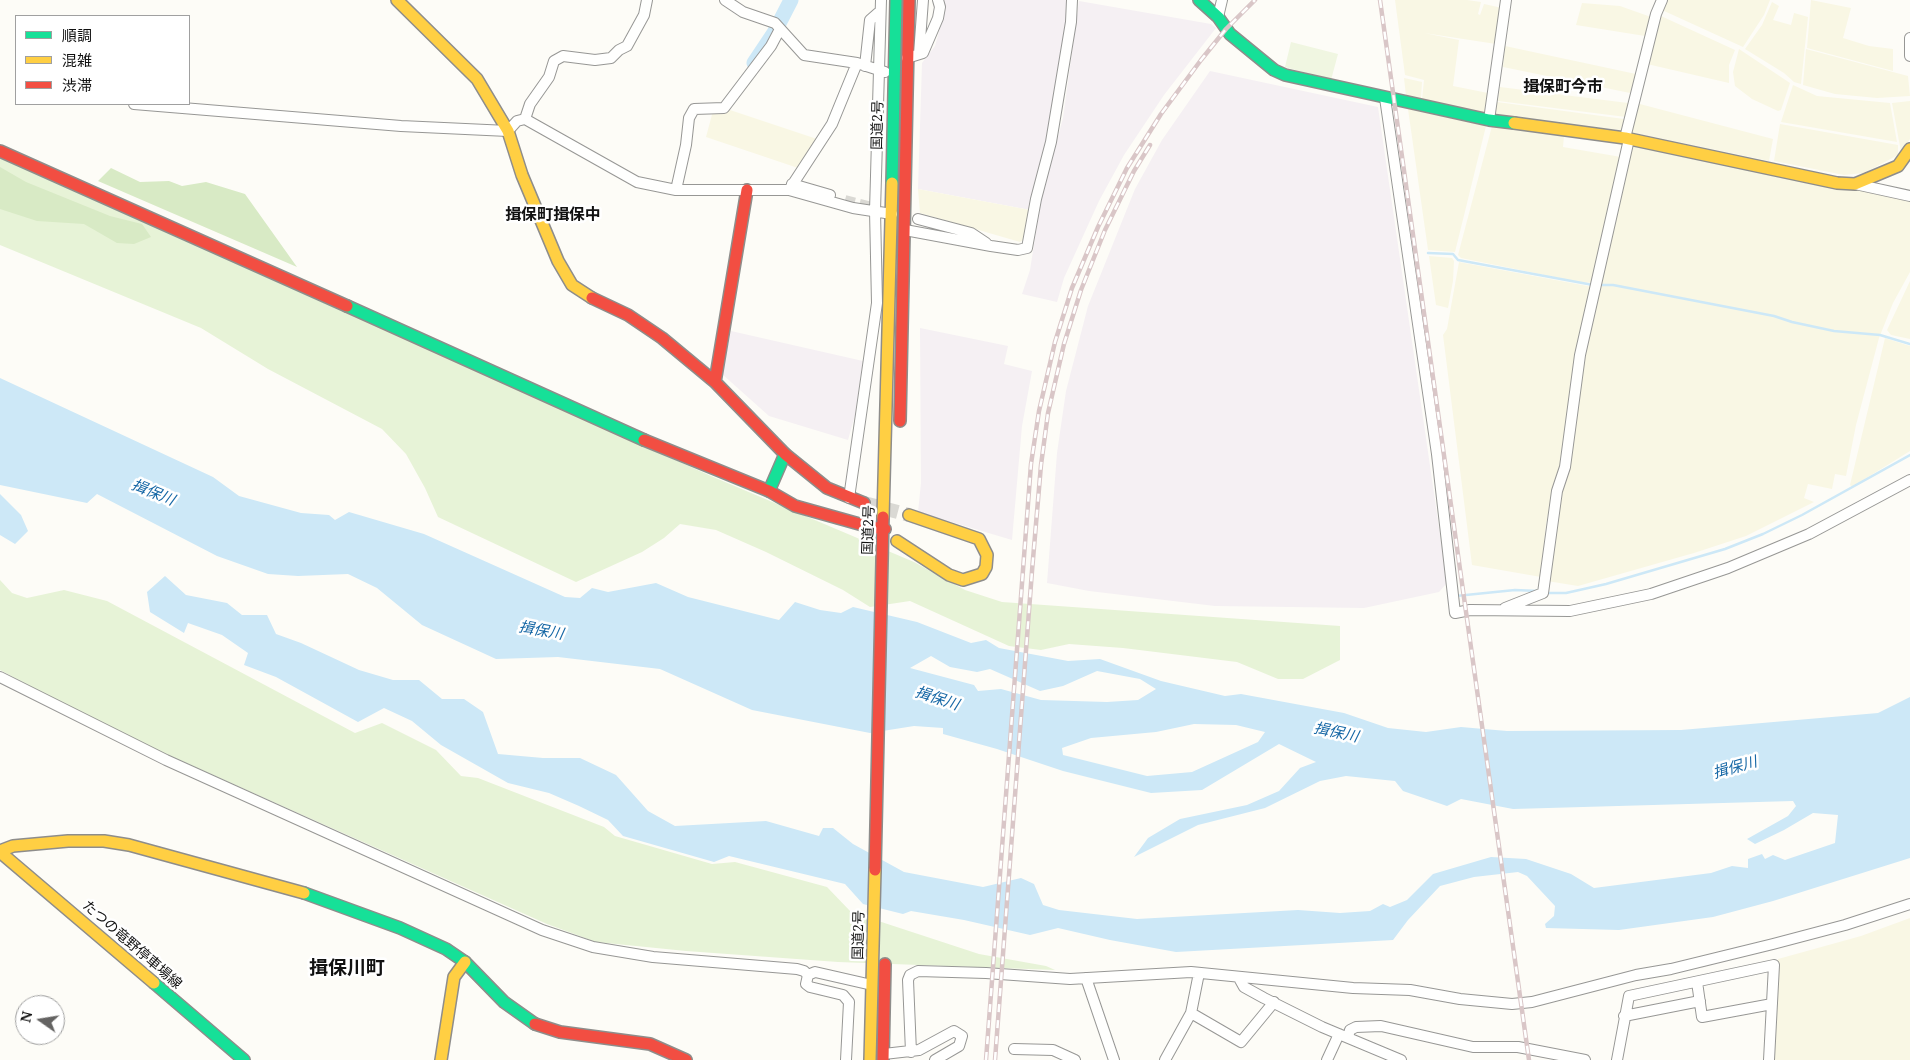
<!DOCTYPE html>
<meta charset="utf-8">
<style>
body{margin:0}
#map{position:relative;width:1910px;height:1060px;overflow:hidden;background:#fdfcf7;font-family:"Noto Serif","Noto Sans JP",serif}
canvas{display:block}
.legend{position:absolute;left:15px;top:15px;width:175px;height:90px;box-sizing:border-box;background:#fff;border:1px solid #a0a0a0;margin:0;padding:6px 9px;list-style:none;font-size:15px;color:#111}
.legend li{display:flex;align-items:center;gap:10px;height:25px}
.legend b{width:25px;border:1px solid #a0a0a0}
.north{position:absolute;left:15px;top:995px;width:50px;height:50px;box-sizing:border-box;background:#fff;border:1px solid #a0a0a0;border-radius:50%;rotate:283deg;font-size:14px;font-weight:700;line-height:20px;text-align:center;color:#111}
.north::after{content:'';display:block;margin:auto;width:18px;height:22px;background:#646362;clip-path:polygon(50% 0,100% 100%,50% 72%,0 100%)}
</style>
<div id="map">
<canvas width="1910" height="1060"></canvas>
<ul class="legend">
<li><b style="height:6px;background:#16e098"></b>順調</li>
<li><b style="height:6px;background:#ffcf43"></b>混雑</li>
<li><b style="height:6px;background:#f24e42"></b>渋滞</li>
</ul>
<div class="north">N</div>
</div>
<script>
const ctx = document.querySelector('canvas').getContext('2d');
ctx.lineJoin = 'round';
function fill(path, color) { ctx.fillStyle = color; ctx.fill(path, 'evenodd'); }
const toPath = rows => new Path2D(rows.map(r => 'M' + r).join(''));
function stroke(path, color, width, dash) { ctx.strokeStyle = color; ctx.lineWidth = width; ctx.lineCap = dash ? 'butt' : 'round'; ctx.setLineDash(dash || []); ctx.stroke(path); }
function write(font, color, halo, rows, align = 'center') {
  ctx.font = font + ' "Noto Serif","Noto Sans JP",serif'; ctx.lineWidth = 5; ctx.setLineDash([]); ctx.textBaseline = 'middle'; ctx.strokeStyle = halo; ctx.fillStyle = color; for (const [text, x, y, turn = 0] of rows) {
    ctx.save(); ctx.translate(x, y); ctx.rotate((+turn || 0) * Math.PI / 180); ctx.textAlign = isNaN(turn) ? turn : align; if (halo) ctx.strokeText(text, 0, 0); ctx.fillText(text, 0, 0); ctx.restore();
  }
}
const industrial = toPath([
 [941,0,1067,0,1067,24,1043,159,1030,210,918,189,922,63,935,46,946,7],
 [1079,1,1211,24,1216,28,1164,95,1124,155,1099,201,1064,278,1057,302,1022,294,1030,270,1041,200,1063,118],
 [1210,71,1378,107,1447,583,1439,592,1364,608,1215,606,1089,591,1047,583,1057,453,1066,391,1088,306,1135,189,1162,140],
 [920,328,1008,346,1004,364,1032,371,1022,426,1012,540,918,512,921,483],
 [731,331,863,361,855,415,848,440,769,416,722,374]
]);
const farmland = toPath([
 [1395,0,1467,0,1481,2,1478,14,1480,15,1484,4,1502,8,1496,44,1424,33,1459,40,1453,86,1488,93,1485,113,1422,100,1424,80,1405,75],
 [1667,0,1770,0,1764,15,1743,47,1662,10],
 [1811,0,1851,8,1843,38,1869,46,1893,49,1893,71,1807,48],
 [1772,2,1779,6,1773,20,1791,25,1794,13,1808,17,1801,84,1794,82,1784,73,1745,49,1762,25],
 [1582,3,1620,6,1651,17,1645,36,1576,25],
 [1661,16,1735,50,1729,65,1729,83,1647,64],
 [1505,46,1636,74,1630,93,1503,67],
 [1739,49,1790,83,1781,110,1778,111,1752,99,1735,86,1733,72],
 [1806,49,1908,76,1910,96,1877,98,1835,94,1803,85],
 [1404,78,1422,82,1421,98,1406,96],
 [1793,85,1817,96,1890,103,1897,142,1781,122],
 [1500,87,1628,103,1626,117,1498,101],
 [1910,101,1910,139,1901,152,1892,103],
 [1497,102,1624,119,1621,130,1495,116],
 [1636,103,1773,139,1769,161,1630,132],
 [727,109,817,139,798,168,706,137,713,111],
 [1408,109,1486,126,1455,252,1428,250],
 [1780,124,1898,145,1898,155,1864,173,1844,175,1774,161],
 [1492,126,1564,136,1563,147,1621,157,1594,283,1579,282,1461,258,1458,255],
 [1631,145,1910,200,1910,272,1893,303,1879,338,1856,425,1846,476,1835,474,1832,489,1808,484,1804,498,1814,502,1746,536,1694,553,1578,586,1547,581,1582,357],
 [918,189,1030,210,1026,238,1020,242,920,213],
 [1429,256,1452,258,1454,261,1453,281,1448,308,1436,305],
 [1459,262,1593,287,1565,454,1552,495,1546,524,1541,577,1472,565,1443,335,1447,329],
 [1910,281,1910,339,1891,335,1887,330],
 [1885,338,1910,346,1910,451,1852,487,1850,485],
 [1910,918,1910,1060,1772,1060,1778,959,1861,936]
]);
const green = toPath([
 [0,158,711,476,914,562,965,590,1002,602,1340,626,1340,660,1303,679,1278,679,1237,662,1123,648,1069,644,1041,650,1009,646,910,601,870,607,843,590,766,552,716,530,680,524,664,538,642,552,576,582,438,517,425,488,406,454,382,429,268,369,201,328,0,245],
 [0,580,12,593,27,598,64,590,107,601,355,733,382,723,436,750,461,776,478,778,604,827,615,836,712,864,735,862,827,887,851,912,979,954,1046,966,1055,970,838,962,686,951,596,942,547,924,159,751,58,701,0,670]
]);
const forest = toPath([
 [0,167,26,182,110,216,142,224,151,237,134,244,117,243,84,224,37,221,0,209],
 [111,168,140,182,169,181,182,186,206,182,245,194,297,267,98,181]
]);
const pitch = toPath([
 [1291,42,1338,54,1331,80,1285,67]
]);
const water = toPath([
 [0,378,213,477,239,496,301,513,329,515,335,520,349,512,424,534,565,597,580,598,592,588,608,592,656,583,688,597,779,620,795,602,820,610,841,613,853,607,917,622,971,643,986,640,999,648,1068,661,1100,659,1161,681,1225,696,1241,694,1344,713,1388,728,1426,732,1461,727,1507,731,1681,730,1878,713,1910,697,1910,858,1773,901,1713,917,1619,930,1546,928,1545,924,1554,916,1555,906,1527,876,1518,872,1474,877,1440,886,1408,920,1393,940,1176,952,1110,940,1058,928,1030,935,964,920,911,911,903,914,863,904,845,884,729,856,714,862,623,836,608,820,579,806,549,793,508,783,441,745,412,721,384,708,358,722,276,677,244,665,248,653,222,635,188,623,184,633,150,612,147,592,165,576,186,595,227,603,242,615,267,615,276,634,301,643,359,670,393,680,419,680,442,699,464,699,483,712,498,754,543,758,580,758,616,775,648,811,675,826,766,821,819,836,823,828,833,828,853,844,904,872,983,887,1021,878,1034,884,1043,905,1059,910,1137,919,1298,910,1340,913,1370,911,1383,904,1390,907,1407,900,1433,874,1491,857,1526,859,1571,874,1594,888,1711,873,1732,866,1748,868,1748,859,1762,854,1765,859,1773,855,1785,860,1835,843,1838,815,1813,813,1784,830,1755,844,1747,839,1788,816,1796,806,1793,801,1513,809,1461,799,1447,806,1403,791,1395,781,1346,776,1320,781,1265,808,1198,825,1134,857,1148,838,1180,819,1247,805,1279,791,1300,768,1316,762,1279,744,1202,790,1151,793,1063,771,997,749,943,734,943,728,914,726,870,733,752,710,660,669,558,657,496,659,422,625,377,588,348,574,298,576,268,574,217,556,97,494,87,503,0,485],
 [931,656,950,667,977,672,990,669,1040,691,1063,686,1097,671,1140,679,1156,689,1138,700,1107,702,1041,700,1001,689,978,691,974,685,910,668],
 [1194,724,1236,725,1265,732,1258,742,1192,772,1147,776,1063,755,1062,748,1091,738,1156,732],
 [0,494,21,515,28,531,15,544,0,535]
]);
const stream = toPath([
 [1428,253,1453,254,1458,260,1593,285],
 [1598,285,1613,285,1774,316,1792,322,1834,331,1880,335,1910,344],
 [1545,593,1566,593,1606,584,1725,549,1763,534,1802,515,1910,455],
 [1456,596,1515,590,1538,591]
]);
const river = toPath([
 [754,63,774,33,791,0]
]);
const streetTunnel = toPath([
 [845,200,876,208]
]);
const secondaryTunnel = toPath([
 [864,503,909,515]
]);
const street = toPath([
 [725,0,743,12,775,23,804,55,857,63,885,72],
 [1218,17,1222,0],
 [1910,38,1910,56],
 [919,54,923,0],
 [907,58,923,53,938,18,940,7,938,0],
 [865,66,870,20,878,13],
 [1385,98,1437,454,1455,613,1470,610,1570,611,1651,594,1728,568,1809,534,1910,480],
 [134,104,401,126,508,131,517,121,525,119,637,182,676,190,789,190,853,208,892,214],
 [525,119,530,104,549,77,554,61,563,56,595,60,611,58,619,50,627,46,644,15,647,0],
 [1489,120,1506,0],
 [1625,138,1656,14,1662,0],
 [792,184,830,195],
 [1855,184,1910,196],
 [676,190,686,145,689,118,694,109,724,108,771,46,780,29],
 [789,190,832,124,857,63],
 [918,219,971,233,986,243],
 [905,230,991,246,1018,250,1027,248,1036,199,1051,142,1071,22,1072,0],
 [849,498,877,303,875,211,881,0],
 [1505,608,1543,593,1557,491,1565,467,1580,355,1629,139],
 [0,677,166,760,542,930,593,947,653,957,797,969,804,971,808,975],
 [808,975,806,984,810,987,843,995,849,1002,846,1060],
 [808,975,815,972,872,985],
 [1086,978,1114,1060],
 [1239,978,1244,987,1264,998,1322,1027,1401,1060],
 [1697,982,1702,1017,1772,1004],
 [1191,1013,1241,1042,1274,1002],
 [1624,1016,1700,1001],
 [1348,1037,1350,1030,1356,1027,1381,1026,1473,1047,1518,1047,1585,1060],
 [1014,1049,1053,1050,1075,1060],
 [911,1052,908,980,910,975,918,971,986,973,1070,979,1191,972,1353,988,1410,990,1460,999,1512,1004,1532,1002,1636,975,1671,969,1773,944,1845,925,1910,904],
 [884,1054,919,1050,954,1031,962,1036,959,1046,935,1060],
 [1165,1060,1191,1013,1199,973],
 [1327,1060,1339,1034],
 [1617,1060,1629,996,1774,965,1769,1060]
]);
const fast = toPath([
 [1199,0,1218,17,1230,34,1274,70,1285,75,1489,120,1514,123],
 [892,183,896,0],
 [347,306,644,440],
 [769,491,785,454],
 [304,893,400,928,446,949,465,962,504,1002,535,1024],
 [154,983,244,1060]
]);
const slow = toPath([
 [397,0,477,79,508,131,522,175,558,261,572,285,592,298],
 [1514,123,1625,138,1837,183,1855,184,1898,166,1910,149],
 [883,517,892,183],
 [897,541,949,575,963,580,982,574,986,567,987,555,979,539,909,515],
 [0,851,13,846,68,841,104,841,129,845,304,893],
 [0,852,154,983],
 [441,1060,454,977,465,962],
 [870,1060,875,870]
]);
const jam = toPath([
 [0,151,347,306],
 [592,298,628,315,662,338,715,382,785,454,827,488,864,503],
 [715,382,747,190],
 [900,421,909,0],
 [644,440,769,491,795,506,870,527,885,529],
 [875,870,883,517],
 [535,1024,560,1032,650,1044,686,1060],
 [883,1060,885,964]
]);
const rail = toPath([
 [1380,0,1529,1060],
 [986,1060,1031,464,1039,411,1055,342,1072,288,1098,227,1127,168,1161,114,1201,60,1226,29,1255,0],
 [995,1060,1032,571,1041,465,1048,413,1064,344,1081,290,1105,230,1134,171,1150,145]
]);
const streetNames = [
 ["国道2号",878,125,-89],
 ["国道2号",869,530,-88],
 ["国道2号",859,935,-89],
 ["たつの竜野停車場線",132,945,41]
];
const waterNames = [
 ["揖保川",153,493,22],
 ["揖保川",541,631,10],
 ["揖保川",937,699,18],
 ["揖保川",1336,733,12],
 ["揖保川",1735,768,-16]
];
const quarterNames = [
 ["揖保町今市",1563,87],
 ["揖保町揖保中",553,215]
];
const districtNames = [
 ["揖保川町",347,969]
];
fill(industrial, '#f5f0f3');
fill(farmland, '#f9f7e4');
fill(green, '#e7f3d7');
fill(forest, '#d8eac5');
fill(pitch, '#f0f6e1');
fill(water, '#cde8f7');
stroke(stream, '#cde8f7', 2.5);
stroke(river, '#cde8f7', 15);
stroke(streetTunnel, '#dad9d4', 10, [10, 5]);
stroke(secondaryTunnel, '#dad9d4', 14, [14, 7]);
stroke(street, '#979795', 12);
stroke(fast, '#8e8d8b', 14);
stroke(slow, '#8e8d8b', 14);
stroke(jam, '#8e8d8b', 14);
stroke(street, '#fffffe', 10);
stroke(fast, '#16e098', 11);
stroke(slow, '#ffcf43', 11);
stroke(jam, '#f24e42', 11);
stroke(rail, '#d9c6c7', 4.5);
stroke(rail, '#fff', 2.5, [8]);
write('14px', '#111', '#fff', streetNames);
write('italic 15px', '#1768a6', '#fff', waterNames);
write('bold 16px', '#111', '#fff', quarterNames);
write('bold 19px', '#111', '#fff', districtNames);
</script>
